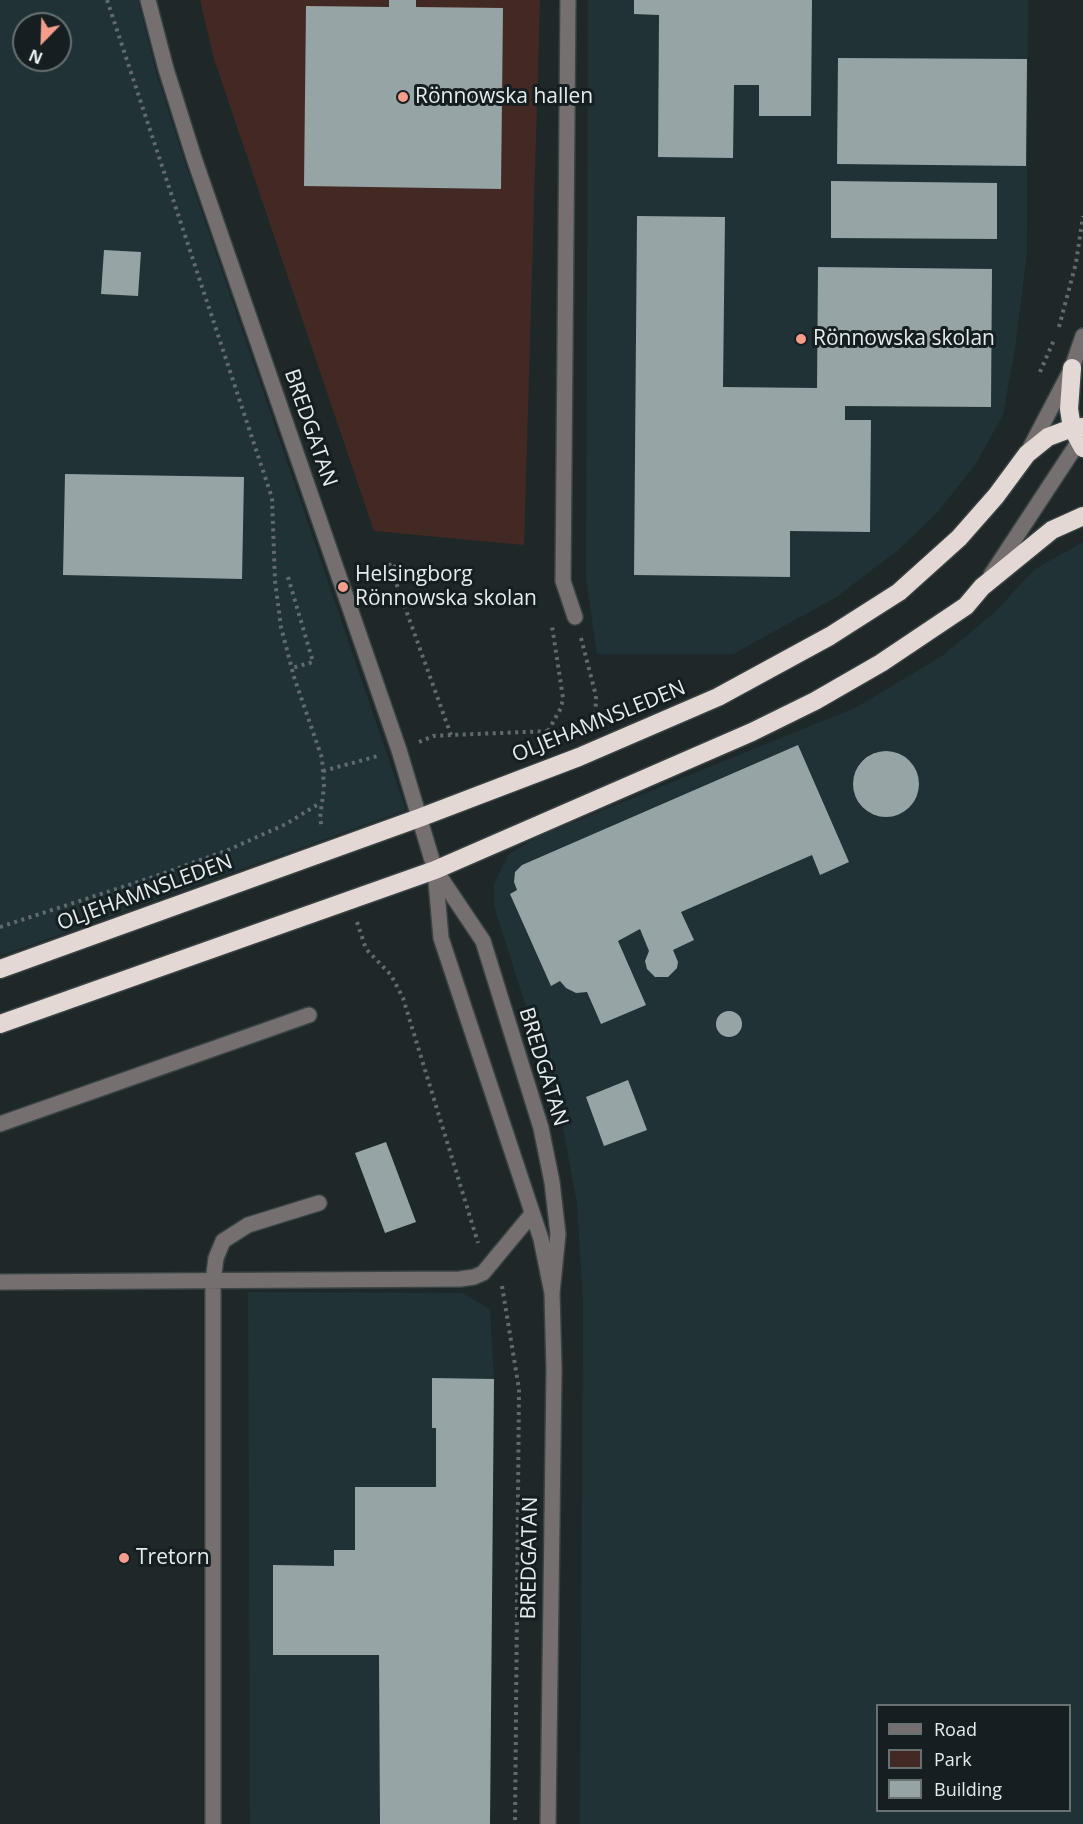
<!DOCTYPE html>
<meta charset="utf-8">
<style>
body{margin:0}
#map{position:relative;width:1083px;height:1824px;overflow:hidden;background:#1e2829;font-family:"Open Sans",sans-serif}
canvas{display:block}
.legend{position:absolute;left:876px;top:1704px;width:195px;height:108px;box-sizing:border-box;background:#151e20;border:2px solid #687072;margin:0;padding:8px 10px;list-style:none;font-size:18px;color:#e5eced}
.legend li{display:flex;align-items:center;gap:12px;height:30px}
.legend b{width:30px;border:2px solid #687072}
.north{position:absolute;left:12px;top:12px;width:60px;height:60px;box-sizing:border-box;background:#151e20;border:2px solid #687072;border-radius:50%;rotate:203deg;font-size:16px;font-weight:700;line-height:24px;text-align:center;color:#e5eced}
.north::after{content:'';display:block;margin:auto;width:21px;height:27px;background:#f49d8c;clip-path:polygon(50% 0,100% 100%,50% 72%,0 100%)}
</style>
<div id="map">
<canvas width="1083" height="1824"></canvas>
<ul class="legend">
<li><b style="height:8px;background:#75706f"></b>Road</li>
<li><b style="height:16px;background:#432924"></b>Park</li>
<li><b style="height:16px;background:#97a4a5"></b>Building</li>
</ul>
<div class="north">N</div>
</div>
<script>
const ctx = document.querySelector('canvas').getContext('2d');
ctx.lineJoin = 'round';
function fill(path, color) { ctx.fillStyle = color; ctx.fill(path, 'evenodd'); }
const toPath = rows => new Path2D(rows.map(r => 'M' + r).join(''));
function stroke(path, color, width, dash) { ctx.strokeStyle = color; ctx.lineWidth = width; ctx.lineCap = dash ? 'butt' : 'round'; ctx.setLineDash(dash || []); ctx.stroke(path); }
function write(font, color, halo, rows, align = 'center') {
  ctx.font = font + ' "Open Sans",sans-serif'; ctx.lineWidth = 6; ctx.setLineDash([]); ctx.textBaseline = 'middle'; ctx.strokeStyle = halo; ctx.fillStyle = color; for (const [text, x, y, turn = 0] of rows) {
    ctx.save(); ctx.translate(x, y); ctx.rotate((+turn || 0) * Math.PI / 180); ctx.textAlign = isNaN(turn) ? turn : align; if (halo) ctx.strokeText(text, 0, 0); ctx.fillText(text, 0, 0); ctx.restore();
  }
}
const built = toPath([
 [0,0,138,0,156,72,184,160,406,810,0,956],
 [24,24,60,24,60,60,24,60],
 [588,0,1028,0,1027,254,1014,355,1003,415,975,465,936,514,897,551,835,598,733,654,597,654,586,578],
 [1083,542,1083,1824,580,1824,583,1303,577,1204,561,1117,494,906,494,884,508,855,537,837,857,707,942,656,995,612,1035,569],
 [878,1706,1070,1706,1070,1810,878,1810],
 [248,1292,462,1293,490,1309,494,1379,490,1824,250,1824]
]);
const green = toPath([
 [200,0,540,0,524,545,374,531,214,59]
]);
const building = toPath([
 [389,0,416,0,416,7,503,8,501,189,304,186,306,6,389,7],
 [634,0,812,0,811,116,759,116,759,85,734,85,733,158,658,157,659,15,634,14],
 [838,58,1027,59,1026,166,837,164],
 [831,181,997,183,997,239,831,238],
 [637,216,725,217,723,387,817,388,818,267,992,269,991,407,845,406,845,420,871,420,870,532,790,531,790,577,634,575],
 [104,250,141,252,138,296,101,294],
 [65,474,244,477,242,579,63,575],
 [798,745,849,862,820,875,812,855,681,912,694,940,673,950,678,962,677,968,668,977,655,977,647,969,645,961,649,951,640,929,618,941,646,1005,601,1024,587,992,576,993,566,988,560,981,551,986,510,894,517,890,514,882,515,872,522,865],
 '853 784a33 33 0 1 1 66 0a33 33 0 1 1-66 0Z',
 '716 1024a13 13 0 1 1 26 0a13 13 0 1 1-26 0Z',
 [628,1080,647,1130,604,1146,586,1097],
 [386,1142,416,1222,385,1233,355,1153],
 [432,1378,494,1379,490,1824,380,1824,379,1655,273,1655,273,1565,334,1566,334,1550,355,1550,355,1487,436,1487,436,1428,432,1428]
]);
const path = toPath([
 [107,0,272,498,275,581,281,627,294,677,322,758,324,787,320,818,322,828],
 [1059,327,1076,263,1083,216],
 [1040,372,1054,340],
 [389,563,451,735],
 [386,569,397,566],
 [288,577,313,662,292,668],
 [581,638,596,696,595,724],
 [548,731,561,708,563,698,552,626],
 [419,742,433,736,451,735,575,730],
 [323,771,378,756],
 [357,922,366,949,391,975,403,998,478,1243],
 [0,927,156,876,228,850,286,824,320,803],
 [502,1286,519,1389,515,1824]
]);
const minor = toPath([
 [148,0,166,69,194,158,399,750,435,870,441,938,541,1239,552,1293],
 [568,0,563,581,575,617],
 [1028,452,1072,368,1083,336],
 [991,575,1083,435],
 [436,871,483,941,541,1128,552,1182,558,1234,552,1293,554,1369,548,1824],
 [0,1124,309,1015],
 [0,1282,460,1279,474,1277,483,1273,532,1214],
 [213,1824,213,1281,216,1258,223,1241,248,1225,319,1203]
]);
const highway = toPath([
 [1072,368,1069,409,1072,428,1083,448],
 [0,969,419,818,579,757,718,697,830,636,899,592,959,538,996,496,1027,454,1048,437,1072,428,1083,427],
 [0,1024,435,870,752,732,815,701,881,663,966,606,982,587,1052,530,1083,516]
]);
const markers = [
 [403,97,6,"#f49d8c"],
 [801,339,6,"#f49d8c"],
 [343,587,6,"#f49d8c"],
 [124,1558,6,"#f49d8c"]
];
const poiNames = [
 ["Rönnowska hallen",415,97],
 ["Rönnowska skolan",813,339],
 ["Helsingborg",355,575],
 ["Rönnowska skolan",355,599],
 ["Tretorn",136,1558]
];
const streetNames = [
 ["BREDGATAN",310,428,71],
 ["OLJEHAMNSLEDEN",599,722,-22],
 ["OLJEHAMNSLEDEN",145,893,-20],
 ["BREDGATAN",543,1067,73],
 ["BREDGATAN",530,1558,-89]
];
fill(built, '#203235');
fill(green, '#432924');
fill(building, '#97a4a5');
stroke(minor, '#3a4344', 18);
stroke(highway, '#3a4344', 21);
stroke(path, '#626b6c', 4, [3, 4.5]);
stroke(minor, '#75706f', 15);
stroke(highway, '#e4d8d5', 18);
for (const [x, y, r, color] of markers) { const dot = new Path2D(); dot.arc(x, y, r, 0, 2 * Math.PI); ctx.fillStyle = color; ctx.fill(dot); stroke(dot, '#151e20', 2); }
write('21px', '#e5eced', '#151e20', poiNames, 'left');
write('21px', '#e5eced', '#151e20', streetNames);
</script>
